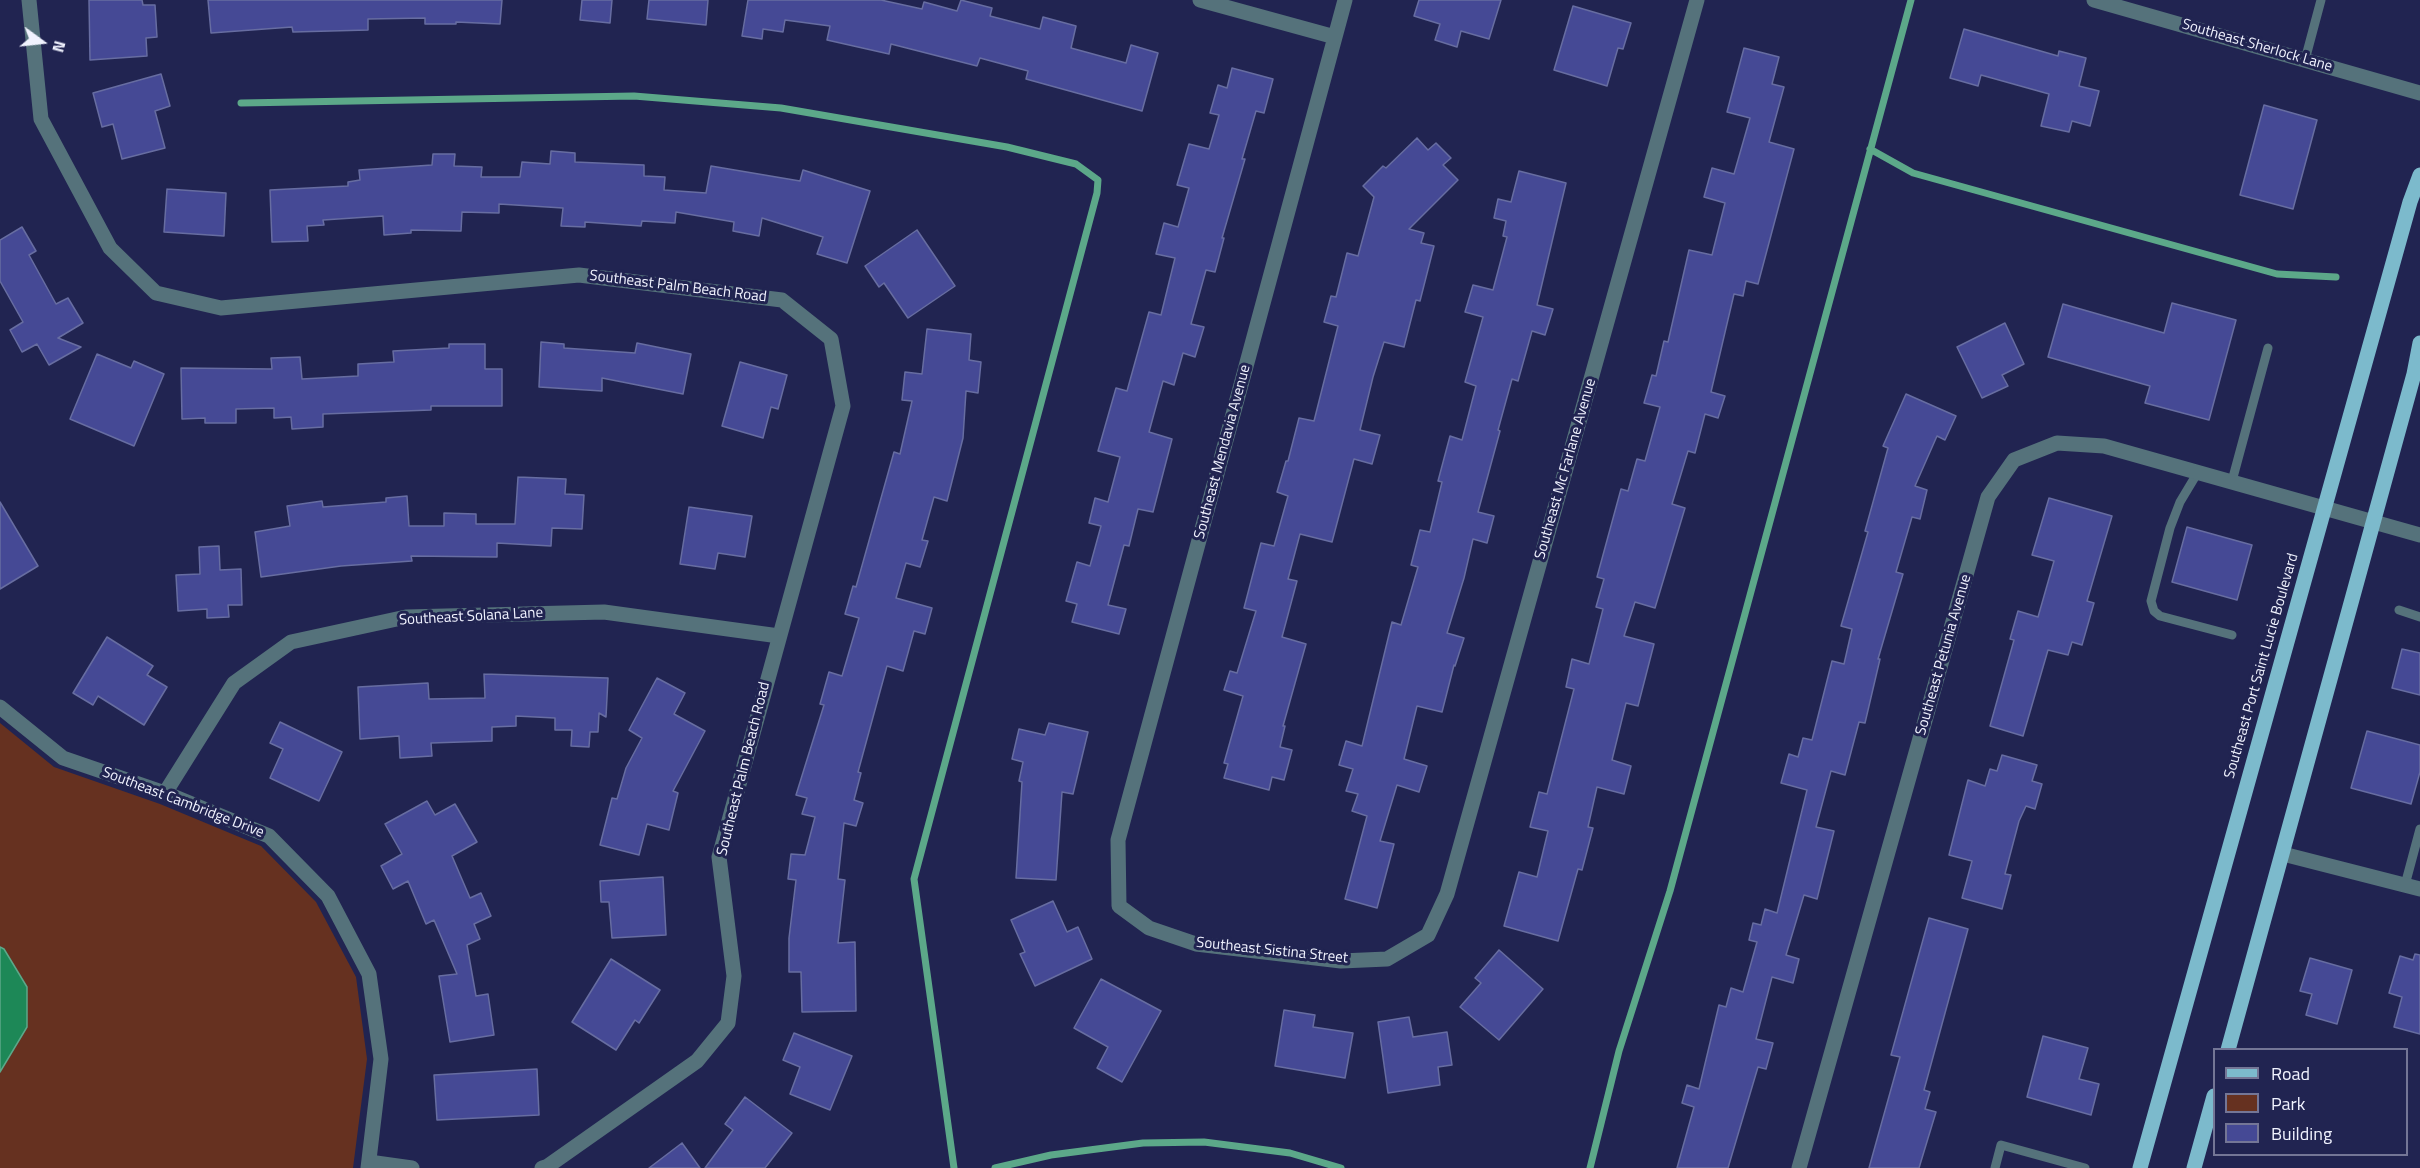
<!DOCTYPE html>
<style>
body{margin:0}
#map{position:relative;width:2420px;height:1168px;overflow:hidden;background:#212451;font-family:"Titillium Web",sans-serif}
canvas{display:block}
.legend{position:absolute;left:2213px;top:1048px;width:195px;height:108px;box-sizing:border-box;background:#212451;border:2px solid #747696;margin:0;padding:8px 10px;list-style:none;font-size:18px;color:#f0f2fe}
.legend li{display:flex;align-items:center;gap:12px;height:30px}
.legend b{width:30px;border:2px solid #747696}
.north{position:absolute;left:12px;top:12px;width:60px;height:60px;-webkit-text-stroke:4px #212451;paint-order:stroke;rotate:105deg;font-size:16px;font-weight:700;line-height:24px;text-align:center;color:#f0f2fe}
.north::after{content:'';display:block;margin:auto;width:21px;height:27px;background:#f0f2fe;clip-path:polygon(50% 0,100% 100%,50% 72%,0 100%)}
</style>
<div id="map">
<canvas width="2420" height="1168"></canvas>
<ul class="legend">
<li><b style="height:8px;background:#7cbacc"></b>Road</li>
<li><b style="height:16px;background:#663120"></b>Park</li>
<li><b style="height:16px;background:#454995"></b>Building</li>
</ul>
<div class="north">N</div>
</div>
<script>
const ctx = document.querySelector('canvas').getContext('2d');
ctx.lineJoin = 'round';
function fill(path, color) { ctx.fillStyle = color; ctx.fill(path, 'evenodd'); }
const toPath = rows => new Path2D(rows.map(r => 'M' + r).join(''));
function stroke(path, color, width, dash) { ctx.strokeStyle = color; ctx.lineWidth = width; ctx.lineCap = dash ? 'butt' : 'round'; ctx.setLineDash(dash || []); ctx.stroke(path); }
function write(font, color, halo, rows, align = 'center') {
  ctx.font = font + ' "Titillium Web",sans-serif'; ctx.lineWidth = 6; ctx.setLineDash([]); ctx.textBaseline = 'middle'; ctx.strokeStyle = halo; ctx.fillStyle = color; for (const [text, x, y, turn = 0] of rows) {
    ctx.save(); ctx.translate(x, y); ctx.rotate((+turn || 0) * Math.PI / 180); ctx.textAlign = isNaN(turn) ? turn : align; if (halo) ctx.strokeText(text, 0, 0); ctx.fillText(text, 0, 0); ctx.restore();
  }
}
const green = toPath([
 [0,723,54,767,160,804,261,846,316,902,356,977,367,1059,353,1168,0,1168,0,1072,27,1027,4,950,0,947]
]);
const water = toPath([
 [0,947,4,949,27,987,27,1027,0,1072,0,947]
]);
const stream = toPath([
 [241,103,634,96,781,108,1007,147,1076,164,1098,180,1097,193,914,879,954,1168],
 [1870,149,1913,173,2277,274,2336,277],
 [995,1168,1051,1155,1143,1143,1204,1142,1290,1153,1341,1168],
 [1590,1168,1619,1051,1670,891,1911,0]
]);
const building = toPath([
 [89,0,142,0,143,5,155,5,157,37,146,38,147,56,90,60,89,0],
 [208,0,502,0,500,24,456,22,456,24,425,24,425,18,368,19,368,30,293,32,292,27,211,33,208,0],
 [582,0,612,0,610,23,580,20,582,0],
 [649,0,708,0,706,25,647,19,649,0],
 [748,0,881,0,922,9,924,2,957,11,961,0,992,8,990,16,1040,29,1043,17,1076,26,1071,48,1126,63,1131,45,1158,53,1142,111,1026,79,1028,71,980,58,977,66,891,44,889,54,827,40,830,26,785,20,783,32,763,29,762,39,742,36,748,0],
 [1419,0,1501,0,1489,39,1461,31,1457,47,1435,40,1440,24,1414,16,1419,0],
 [1573,6,1631,23,1623,49,1618,48,1607,86,1554,70,1573,6],
 [1964,29,2058,56,2059,51,2086,58,2079,86,2099,91,2090,126,2072,121,2069,132,2041,126,2049,94,1981,75,1978,86,1950,78,1964,29],
 [1744,48,1779,57,1772,84,1784,87,1769,142,1794,149,1758,284,1746,281,1743,296,1734,294,1711,392,1725,396,1718,418,1705,414,1695,453,1688,451,1672,504,1685,508,1655,608,1635,602,1624,636,1654,644,1638,706,1626,703,1612,760,1631,766,1624,794,1597,787,1588,827,1593,828,1582,870,1578,869,1558,941,1504,926,1519,872,1537,877,1548,831,1530,827,1539,792,1547,794,1574,689,1566,687,1572,659,1589,664,1603,609,1596,607,1604,579,1597,577,1621,489,1628,491,1637,459,1645,461,1660,407,1644,403,1652,375,1656,376,1664,341,1668,342,1689,250,1712,255,1725,203,1704,197,1712,168,1734,174,1750,118,1727,112,1744,48],
 [1232,68,1273,79,1264,113,1256,111,1242,159,1245,159,1222,238,1224,238,1215,272,1206,270,1191,324,1204,327,1195,357,1183,353,1174,385,1163,381,1149,432,1172,439,1153,512,1138,509,1129,546,1124,545,1108,605,1126,609,1119,634,1072,622,1077,604,1066,601,1077,562,1090,566,1101,526,1089,523,1095,498,1108,502,1120,457,1098,451,1116,388,1127,391,1149,312,1161,315,1175,258,1156,254,1164,223,1178,227,1189,188,1177,185,1189,144,1209,149,1219,115,1210,113,1218,85,1227,88,1232,68],
 [161,74,170,106,155,111,165,148,122,159,113,124,102,127,93,93,161,74],
 [2264,105,2317,120,2293,209,2240,195,2264,105],
 [1417,138,1428,150,1436,143,1451,158,1443,165,1458,180,1409,229,1424,233,1421,243,1434,246,1420,301,1416,300,1404,347,1384,342,1373,377,1360,430,1380,435,1372,464,1354,459,1332,542,1300,534,1288,579,1297,581,1282,637,1306,644,1283,726,1285,726,1280,747,1292,750,1284,780,1272,777,1269,790,1224,778,1228,764,1224,763,1243,696,1224,690,1230,671,1237,673,1256,611,1244,608,1261,543,1274,546,1288,496,1277,492,1286,461,1288,461,1299,418,1314,421,1338,326,1324,322,1331,296,1336,297,1347,253,1358,256,1374,197,1363,186,1383,166,1386,168,1417,138],
 [551,151,575,153,575,162,644,165,644,176,665,177,664,190,706,193,711,166,800,181,803,170,870,191,847,263,817,254,823,237,762,218,759,236,733,231,734,222,676,212,675,223,642,221,641,226,585,222,585,227,561,226,563,208,499,204,499,213,462,212,461,231,411,230,411,233,384,235,383,216,323,220,324,225,307,226,308,241,272,242,270,190,348,186,348,182,360,180,359,170,432,165,433,154,455,154,454,166,482,167,481,177,520,177,522,162,550,164,551,151],
 [1519,171,1566,183,1537,305,1553,309,1545,335,1532,331,1518,381,1512,379,1498,430,1500,431,1478,512,1494,516,1487,543,1473,539,1464,578,1447,633,1464,638,1455,666,1454,665,1442,712,1417,706,1404,759,1427,766,1419,792,1397,785,1380,841,1394,844,1377,908,1345,899,1367,816,1352,811,1358,794,1346,791,1353,769,1339,765,1346,741,1362,746,1392,622,1401,625,1418,567,1411,565,1420,530,1430,532,1442,482,1438,481,1450,436,1462,440,1476,386,1465,382,1483,317,1465,312,1473,285,1493,290,1507,237,1503,236,1506,221,1494,218,1498,199,1511,202,1519,171],
 [167,189,226,193,224,236,164,232,167,189],
 [22,227,36,251,29,255,56,304,68,298,83,323,58,338,81,347,49,365,37,344,22,352,10,330,23,322,0,281,0,240,22,227],
 [917,230,955,286,908,318,884,283,879,287,865,266,917,230],
 [2172,303,2236,320,2209,420,2145,403,2150,386,2048,357,2063,304,2164,333,2172,303],
 [2005,323,2024,364,2002,375,2008,386,1982,398,1957,347,2005,323],
 [927,329,971,334,969,360,981,362,978,393,966,391,963,438,947,501,934,497,922,540,928,541,920,567,906,563,896,598,932,608,925,634,914,631,903,671,887,666,858,772,861,773,854,800,863,803,856,826,844,823,838,879,845,880,838,943,855,942,856,1011,802,1012,801,972,789,972,789,938,796,880,788,879,791,854,805,855,815,817,802,814,807,798,796,795,824,705,820,704,829,672,842,676,859,618,845,614,853,586,856,587,894,452,900,454,912,401,902,400,905,372,922,374,927,329],
 [541,342,564,344,564,348,635,353,637,343,691,354,683,394,602,378,602,391,539,387,541,342],
 [449,344,485,344,485,369,502,369,502,406,431,406,431,410,323,414,323,427,292,429,291,417,274,418,274,408,236,409,236,423,205,423,205,418,182,419,181,368,272,369,271,358,300,357,302,379,358,376,358,364,394,362,393,351,449,348,449,344],
 [97,354,131,368,134,361,164,374,134,446,70,419,97,354],
 [740,362,787,375,778,409,771,407,763,438,722,426,740,362],
 [1906,394,1956,416,1945,440,1937,436,1915,486,1927,490,1920,519,1912,517,1896,572,1903,574,1878,659,1880,659,1865,723,1859,722,1845,775,1831,771,1816,827,1834,831,1817,899,1804,895,1786,955,1799,959,1793,983,1772,977,1756,1039,1773,1043,1766,1069,1758,1067,1728,1168,1677,1168,1694,1107,1682,1103,1687,1085,1699,1089,1719,1005,1726,1007,1731,988,1743,992,1757,942,1749,940,1753,923,1761,925,1765,909,1777,913,1807,790,1781,783,1789,754,1798,757,1803,738,1812,740,1832,661,1844,664,1852,629,1841,626,1868,532,1865,531,1888,448,1883,446,1906,394],
 [518,477,566,479,565,494,584,495,582,529,552,528,551,546,497,543,497,557,411,556,412,561,341,566,261,577,255,532,290,526,287,506,322,501,323,507,386,502,386,498,407,496,409,526,444,526,444,513,476,514,476,524,515,524,518,477],
 [2049,498,2112,516,2087,601,2094,603,2082,645,2072,642,2068,655,2048,650,2023,736,1990,726,2014,640,2010,639,2018,611,2038,617,2054,561,2032,555,2049,498],
 [0,502,38,566,0,589,0,502],
 [689,507,752,516,745,557,718,553,715,569,680,564,689,507],
 [2187,527,2252,545,2237,600,2172,582,2187,527],
 [219,546,220,570,241,569,242,605,228,605,229,617,207,618,207,609,178,611,176,575,200,574,199,547,219,546],
 [107,637,153,666,147,675,167,687,144,725,98,696,93,705,73,693,107,637],
 [2402,649,2420,653,2420,695,2392,688,2402,649],
 [484,674,608,678,606,717,599,713,598,732,590,732,589,747,571,746,572,730,555,730,555,718,516,716,516,726,492,727,492,741,431,743,432,756,400,758,399,736,360,739,358,687,428,683,429,699,485,698,484,674],
 [657,678,685,693,674,714,705,731,673,791,678,793,669,830,647,824,639,855,600,845,612,798,617,799,626,768,642,738,629,730,657,678],
 [280,722,342,752,319,801,270,778,283,749,270,743,280,722],
 [1049,723,1088,732,1073,794,1062,792,1056,880,1016,878,1022,782,1019,781,1023,762,1012,759,1019,729,1045,735,1049,723],
 [2367,731,2420,745,2420,772,2411,804,2351,788,2367,731],
 [2002,755,2037,765,2032,781,2042,784,2035,809,2026,806,2019,821,2005,874,2011,875,2002,909,1962,898,1972,861,1949,855,1968,780,1985,786,1990,769,1997,771,2002,755],
 [427,801,435,815,455,804,477,842,452,856,470,898,481,893,491,916,474,924,480,939,467,945,476,996,488,994,494,1035,450,1042,439,976,457,974,434,920,426,924,408,881,393,889,381,866,402,854,385,824,427,801],
 [663,877,666,935,612,938,609,902,601,902,600,881,663,877],
 [1053,901,1067,932,1078,927,1092,959,1035,986,1020,954,1025,952,1011,920,1053,901],
 [1929,918,1968,929,1924,1090,1930,1092,1925,1109,1936,1112,1919,1168,1869,1168,1900,1057,1891,1055,1929,918],
 [1499,950,1543,989,1499,1040,1460,1007,1481,983,1475,978,1499,950],
 [2415,954,2420,955,2420,1034,2394,1027,2402,997,2389,993,2400,956,2413,960,2415,954],
 [2310,958,2352,970,2337,1024,2306,1015,2312,994,2300,991,2310,958],
 [611,959,660,990,639,1023,635,1020,616,1050,572,1022,611,959],
 [1101,979,1161,1011,1122,1082,1097,1068,1108,1047,1074,1028,1101,979],
 [1284,1010,1315,1015,1313,1027,1353,1033,1345,1078,1275,1066,1284,1010],
 [1409,1017,1413,1037,1447,1032,1452,1065,1438,1067,1440,1085,1388,1093,1378,1022,1409,1017],
 [794,1033,852,1056,830,1110,790,1094,800,1067,783,1060,794,1033],
 [2043,1036,2088,1048,2079,1079,2099,1084,2091,1115,2027,1097,2043,1036],
 [537,1069,539,1115,437,1120,434,1075,537,1069],
 [745,1097,792,1133,765,1168,705,1168,733,1130,725,1124,745,1097],
 [682,1143,700,1168,649,1168,682,1143]
]);
const lane = toPath([
 [2305,60,2321,0],
 [2198,472,2180,502,2170,528,2151,601,2154,611,2160,616,2232,635],
 [2232,481,2268,348],
 [2399,610,2420,617],
 [2405,885,2420,829],
 [1995,1168,2001,1145,2085,1168]
]);
const street = toPath([
 [29,0,41,119,110,248,156,293,221,308,579,275,782,300,831,339,843,406,719,857,734,976,728,1023,697,1061,548,1166,542,1168],
 [1200,0,1335,37],
 [1345,0,1118,840,1119,906,1149,928,1196,944,1341,961,1387,959,1428,935,1447,894,1697,0],
 [2094,0,2420,93],
 [0,707,63,758,165,793,269,836,328,896,369,974,381,1059,368,1168],
 [165,793,234,683,291,642,406,617,604,612,779,636],
 [2283,854,2420,889],
 [369,1162,412,1168],
 [1799,1168,1988,497,2014,460,2057,443,2104,446,2420,535]
]);
const primary = toPath([
 [2228,1050,2414,374,2420,343],
 [2140,1168,2410,202,2420,175],
 [2194,1168,2214,1096]
]);
const streetNames = [
 ["Southeast Sherlock Lane",2257,46,16],
 ["Southeast Palm Beach Road",678,287,7],
 ["Southeast Mendavia Avenue",1223,452,-75],
 ["Southeast Mc Farlane Avenue",1566,469,-74],
 ["Southeast Solana Lane",471,617,-3],
 ["Southeast Petunia Avenue",1944,655,-74],
 ["Southeast Port Saint Lucie Boulevard",2262,666,-74],
 ["Southeast Palm Beach Road",744,769,-76],
 ["Southeast Cambridge Drive",183,803,21],
 ["Southeast Sistina Street",1272,951,6]
];
fill(green, '#663120');
fill(water, '#1d8857');
stroke(water, '#5ca889', 1.5);
stroke(stream, '#5ca889', 7);
fill(building, '#454995');
stroke(building, '#676da1', 1.5);
stroke(lane, '#55727b', 9);
stroke(street, '#55727b', 15);
stroke(primary, '#7cbacc', 15);
write('15px', '#f0f2fe', '#212451', streetNames);
</script>
